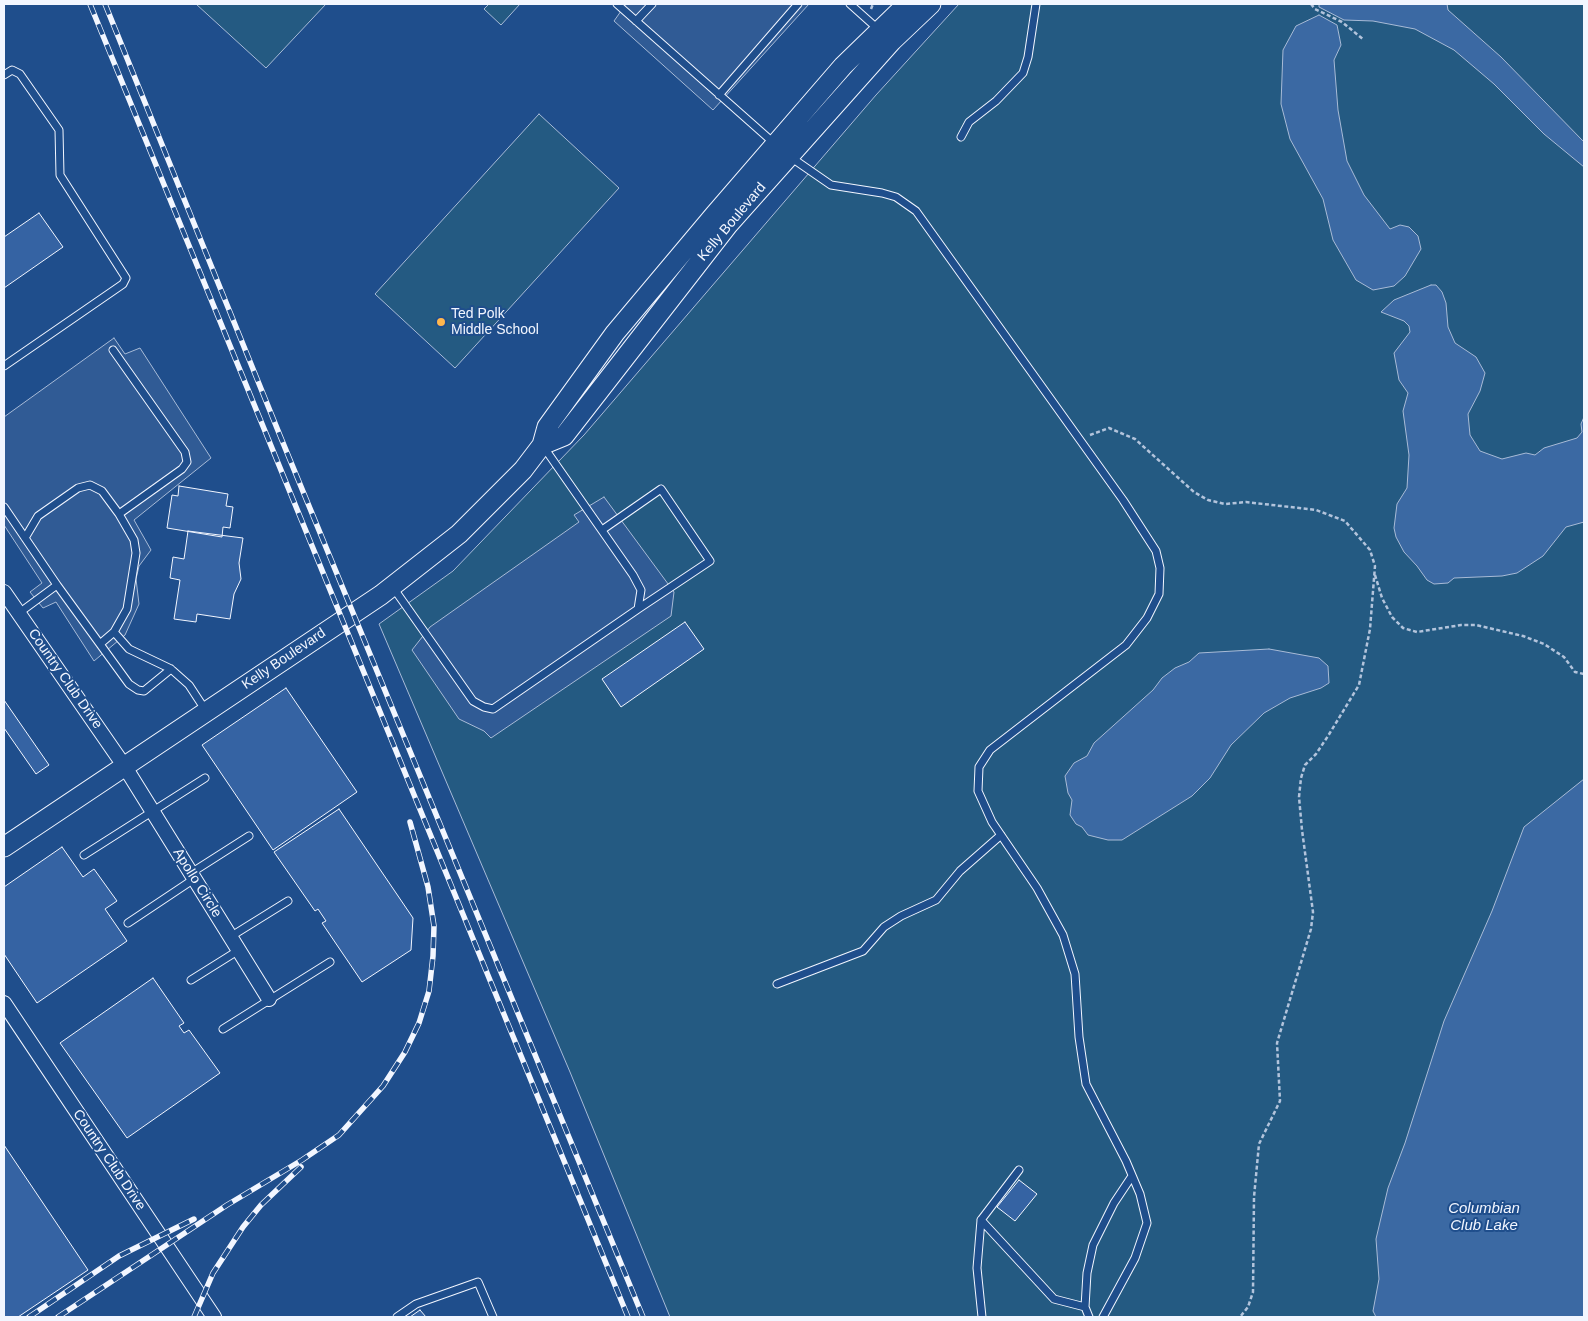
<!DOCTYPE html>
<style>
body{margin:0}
#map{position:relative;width:1588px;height:1321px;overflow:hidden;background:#1f4e8c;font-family:Arial,sans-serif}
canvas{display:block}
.frame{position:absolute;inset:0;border:5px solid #f2f6ff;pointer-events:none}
</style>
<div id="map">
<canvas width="1588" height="1321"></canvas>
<div class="frame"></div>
</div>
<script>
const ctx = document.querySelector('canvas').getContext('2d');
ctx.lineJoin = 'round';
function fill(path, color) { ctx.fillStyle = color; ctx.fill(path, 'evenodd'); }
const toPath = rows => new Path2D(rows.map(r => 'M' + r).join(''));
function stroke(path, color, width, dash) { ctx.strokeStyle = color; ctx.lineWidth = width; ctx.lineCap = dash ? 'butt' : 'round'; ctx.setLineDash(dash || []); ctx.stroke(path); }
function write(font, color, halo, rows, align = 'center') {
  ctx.font = font + ' Arial,sans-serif'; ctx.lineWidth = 4; ctx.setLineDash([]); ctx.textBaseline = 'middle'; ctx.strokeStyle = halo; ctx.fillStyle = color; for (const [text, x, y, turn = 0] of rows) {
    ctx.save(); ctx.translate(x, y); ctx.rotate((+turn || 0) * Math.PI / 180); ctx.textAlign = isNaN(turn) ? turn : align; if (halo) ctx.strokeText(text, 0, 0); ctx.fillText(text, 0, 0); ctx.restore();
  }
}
const green = toPath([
 [196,4,326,4,266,68,196,4],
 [489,4,520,4,501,25,484,9,489,4],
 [959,4,1584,4,1584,1317,670,1317,570,1072,379,624,453,571,584,435,876,95,959,4],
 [539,114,619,188,455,368,375,294,539,114]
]);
const parking = toPath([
 [626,4,809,4,713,110,614,21,626,4],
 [114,338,125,354,140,348,211,458,134,520,151,550,139,566,136,579,139,604,125,635,94,661,56,602,43,608,30,592,42,583,4,525,4,417,114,338],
 [604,497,674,592,671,616,491,738,484,731,459,719,412,650,430,627,579,522,574,515,604,497]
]);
const water = toPath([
 [1319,4,1447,4,1448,10,1501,57,1584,142,1584,167,1544,134,1494,84,1454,50,1415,29,1373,21,1344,20,1319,7,1319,4],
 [1319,15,1337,25,1341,45,1334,60,1338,110,1347,161,1364,195,1390,229,1400,225,1409,227,1418,236,1421,249,1405,276,1394,286,1373,290,1356,280,1333,240,1323,199,1290,139,1281,104,1283,50,1296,26,1319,15],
 [1431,285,1436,285,1442,292,1446,303,1448,327,1455,343,1476,357,1485,373,1480,391,1468,414,1470,435,1480,451,1502,459,1526,453,1535,455,1544,448,1577,438,1582,432,1581,424,1584,417,1584,522,1566,527,1543,556,1517,573,1502,576,1454,578,1448,583,1434,584,1427,580,1417,566,1404,552,1396,537,1394,528,1397,504,1407,488,1409,455,1403,411,1408,393,1399,380,1394,353,1410,332,1409,326,1404,321,1381,312,1394,300,1431,285],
 [1269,649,1319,658,1328,666,1329,683,1321,688,1290,698,1264,713,1231,745,1210,778,1192,796,1122,840,1108,840,1088,835,1082,827,1076,824,1070,815,1072,800,1068,793,1065,776,1074,763,1087,756,1094,743,1153,690,1162,678,1175,668,1189,662,1199,653,1269,649],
 [1584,779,1584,1317,1376,1317,1373,1311,1379,1279,1376,1239,1388,1188,1405,1143,1444,1021,1492,911,1524,827,1584,779]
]);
const building = toPath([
 [39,213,63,247,4,288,4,237,39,213],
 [179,486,228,494,226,506,233,507,230,528,223,527,222,537,167,528,172,495,178,496,179,486],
 [188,531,243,538,239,563,241,579,234,594,230,619,197,614,196,622,174,619,180,580,170,578,173,557,184,559,188,531],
 [685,622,704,649,621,707,602,679,685,622],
 [286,688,357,792,273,850,202,745,286,688],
 [4,700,49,765,36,774,4,728,4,700],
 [339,809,413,918,411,950,362,982,322,923,326,921,318,909,315,911,274,852,339,809],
 [62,847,83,877,94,869,117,901,105,909,127,941,37,1003,4,954,4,887,62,847],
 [153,978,184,1023,179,1026,184,1033,189,1030,220,1073,127,1138,60,1043,153,978],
 [4,1145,88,1270,18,1317,4,1317,4,1145],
 [1019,1180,1037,1194,1015,1221,997,1207,1019,1180],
 [420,1310,426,1317,410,1317,420,1310]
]);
const path = toPath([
 [1311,4,1315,9,1342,22,1364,40],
 [871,9,873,4],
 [1090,435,1109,428,1135,439,1194,492,1208,500,1225,504,1246,502,1316,510,1345,521,1370,550,1375,566,1370,629,1359,685,1328,736,1316,754,1305,765,1301,778,1299,797,1302,830,1313,912,1311,929,1277,1043,1280,1101,1259,1144,1254,1197,1253,1292,1248,1307,1240,1317],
 [1375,575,1382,598,1392,617,1403,628,1417,632,1461,625,1476,625,1523,636,1544,644,1564,657,1575,672,1584,674]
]);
const lane = toPath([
 [617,4,775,144],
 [850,4,879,30],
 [636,21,652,4],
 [4,75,12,70,20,74,59,130,60,175,126,278,123,284,4,366],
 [719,95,798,4],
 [961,137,969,122,996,101,1023,73,1028,57,1036,4],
 [789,156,831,185,882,193,896,197,916,211,1123,500,1156,551,1160,568,1159,594,1147,618,1126,645,990,750,979,767,978,791,992,822,1037,888,1063,935,1075,974,1079,1037,1086,1084,1126,1161,1140,1194,1147,1223,1135,1258,1103,1317],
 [4,507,57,585,19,613],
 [602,530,661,489,710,561,638,609],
 [25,538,38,516,78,488,90,485,102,491,119,514],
 [57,585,129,684,138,690,144,691,171,669,189,685,206,711],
 [392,586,473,701,484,707,493,709,638,609,641,590,633,575,543,446],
 [114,632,129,649,171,669],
 [100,644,114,632,127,609,136,553,134,540,119,514,182,469,187,462,185,452,113,350],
 [84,855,205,778],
 [191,873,249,836],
 [128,923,194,879],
 [230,937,288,901],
 [191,980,239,950],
 [777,984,863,951,884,927,901,916,936,900,960,871,1001,835],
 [223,1029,330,962],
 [1019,1170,981,1220,1054,1299,1085,1307],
 [981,1220,977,1268,982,1317],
 [397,1317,416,1304,478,1282,493,1317],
 [1089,1317,1085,1307,1087,1273,1093,1245,1114,1203,1132,1176]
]);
const street = toPath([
 [4,592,125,767,269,999],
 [4,1003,214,1317]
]);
const secondary = toPath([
 [542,445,564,436,728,225,892,41,931,4],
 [4,847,381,595,459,534,523,470,542,445,547,427,615,333,715,214,843,66,907,4]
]);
const rail = toPath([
 [90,4,628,1317],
 [105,4,281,438,643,1317],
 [29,1317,119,1256,194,1219],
 [58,1317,227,1205,302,1160,339,1135,383,1086,405,1052,419,1023,429,991,433,956,434,926,428,887,410,822],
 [194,1317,213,1273,243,1227,261,1205,301,1167]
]);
const markers = [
 [441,322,5,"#ffb74d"]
];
const streetNames = [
 ["Kelly Boulevard",732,222,-50],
 ["Kelly Boulevard",284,659,-34],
 ["Country Club Drive",65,679,55],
 ["Apollo Circle",197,883,58],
 ["Country Club Drive",109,1160,56]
];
const poiNames = [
 ["Ted Polk",451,314],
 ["Middle School",451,330]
];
const waterNames = [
 ["Columbian",1484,1209],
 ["Club Lake",1484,1226]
];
fill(green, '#245a82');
stroke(green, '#a8bbd7', 1);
fill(parking, '#305b95');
stroke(parking, '#a8bbd7', 1);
fill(water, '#3b69a3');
stroke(water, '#a8bbd7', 1);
fill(building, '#3563a3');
stroke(building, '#f2f6ff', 1);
stroke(lane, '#f2f6ff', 9);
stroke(street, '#f2f6ff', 16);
stroke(secondary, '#f2f6ff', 21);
stroke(path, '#b3c4dc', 2.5, [4, 2.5]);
stroke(lane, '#1f4e8c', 7);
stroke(street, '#1f4e8c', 14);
stroke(secondary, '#1f4e8c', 19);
stroke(rail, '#f2f6ff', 5.5);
stroke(rail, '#1f4e8c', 4, [11]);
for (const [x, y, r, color] of markers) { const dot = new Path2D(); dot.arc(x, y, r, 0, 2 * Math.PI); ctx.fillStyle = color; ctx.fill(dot); stroke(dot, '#1f4e8c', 2); }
write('14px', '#f2f6ff', '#1f4e8c', streetNames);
write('14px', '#f2f6ff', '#1f4e8c', poiNames, 'left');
write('italic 15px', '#f2f6ff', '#1f4e8c', waterNames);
</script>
